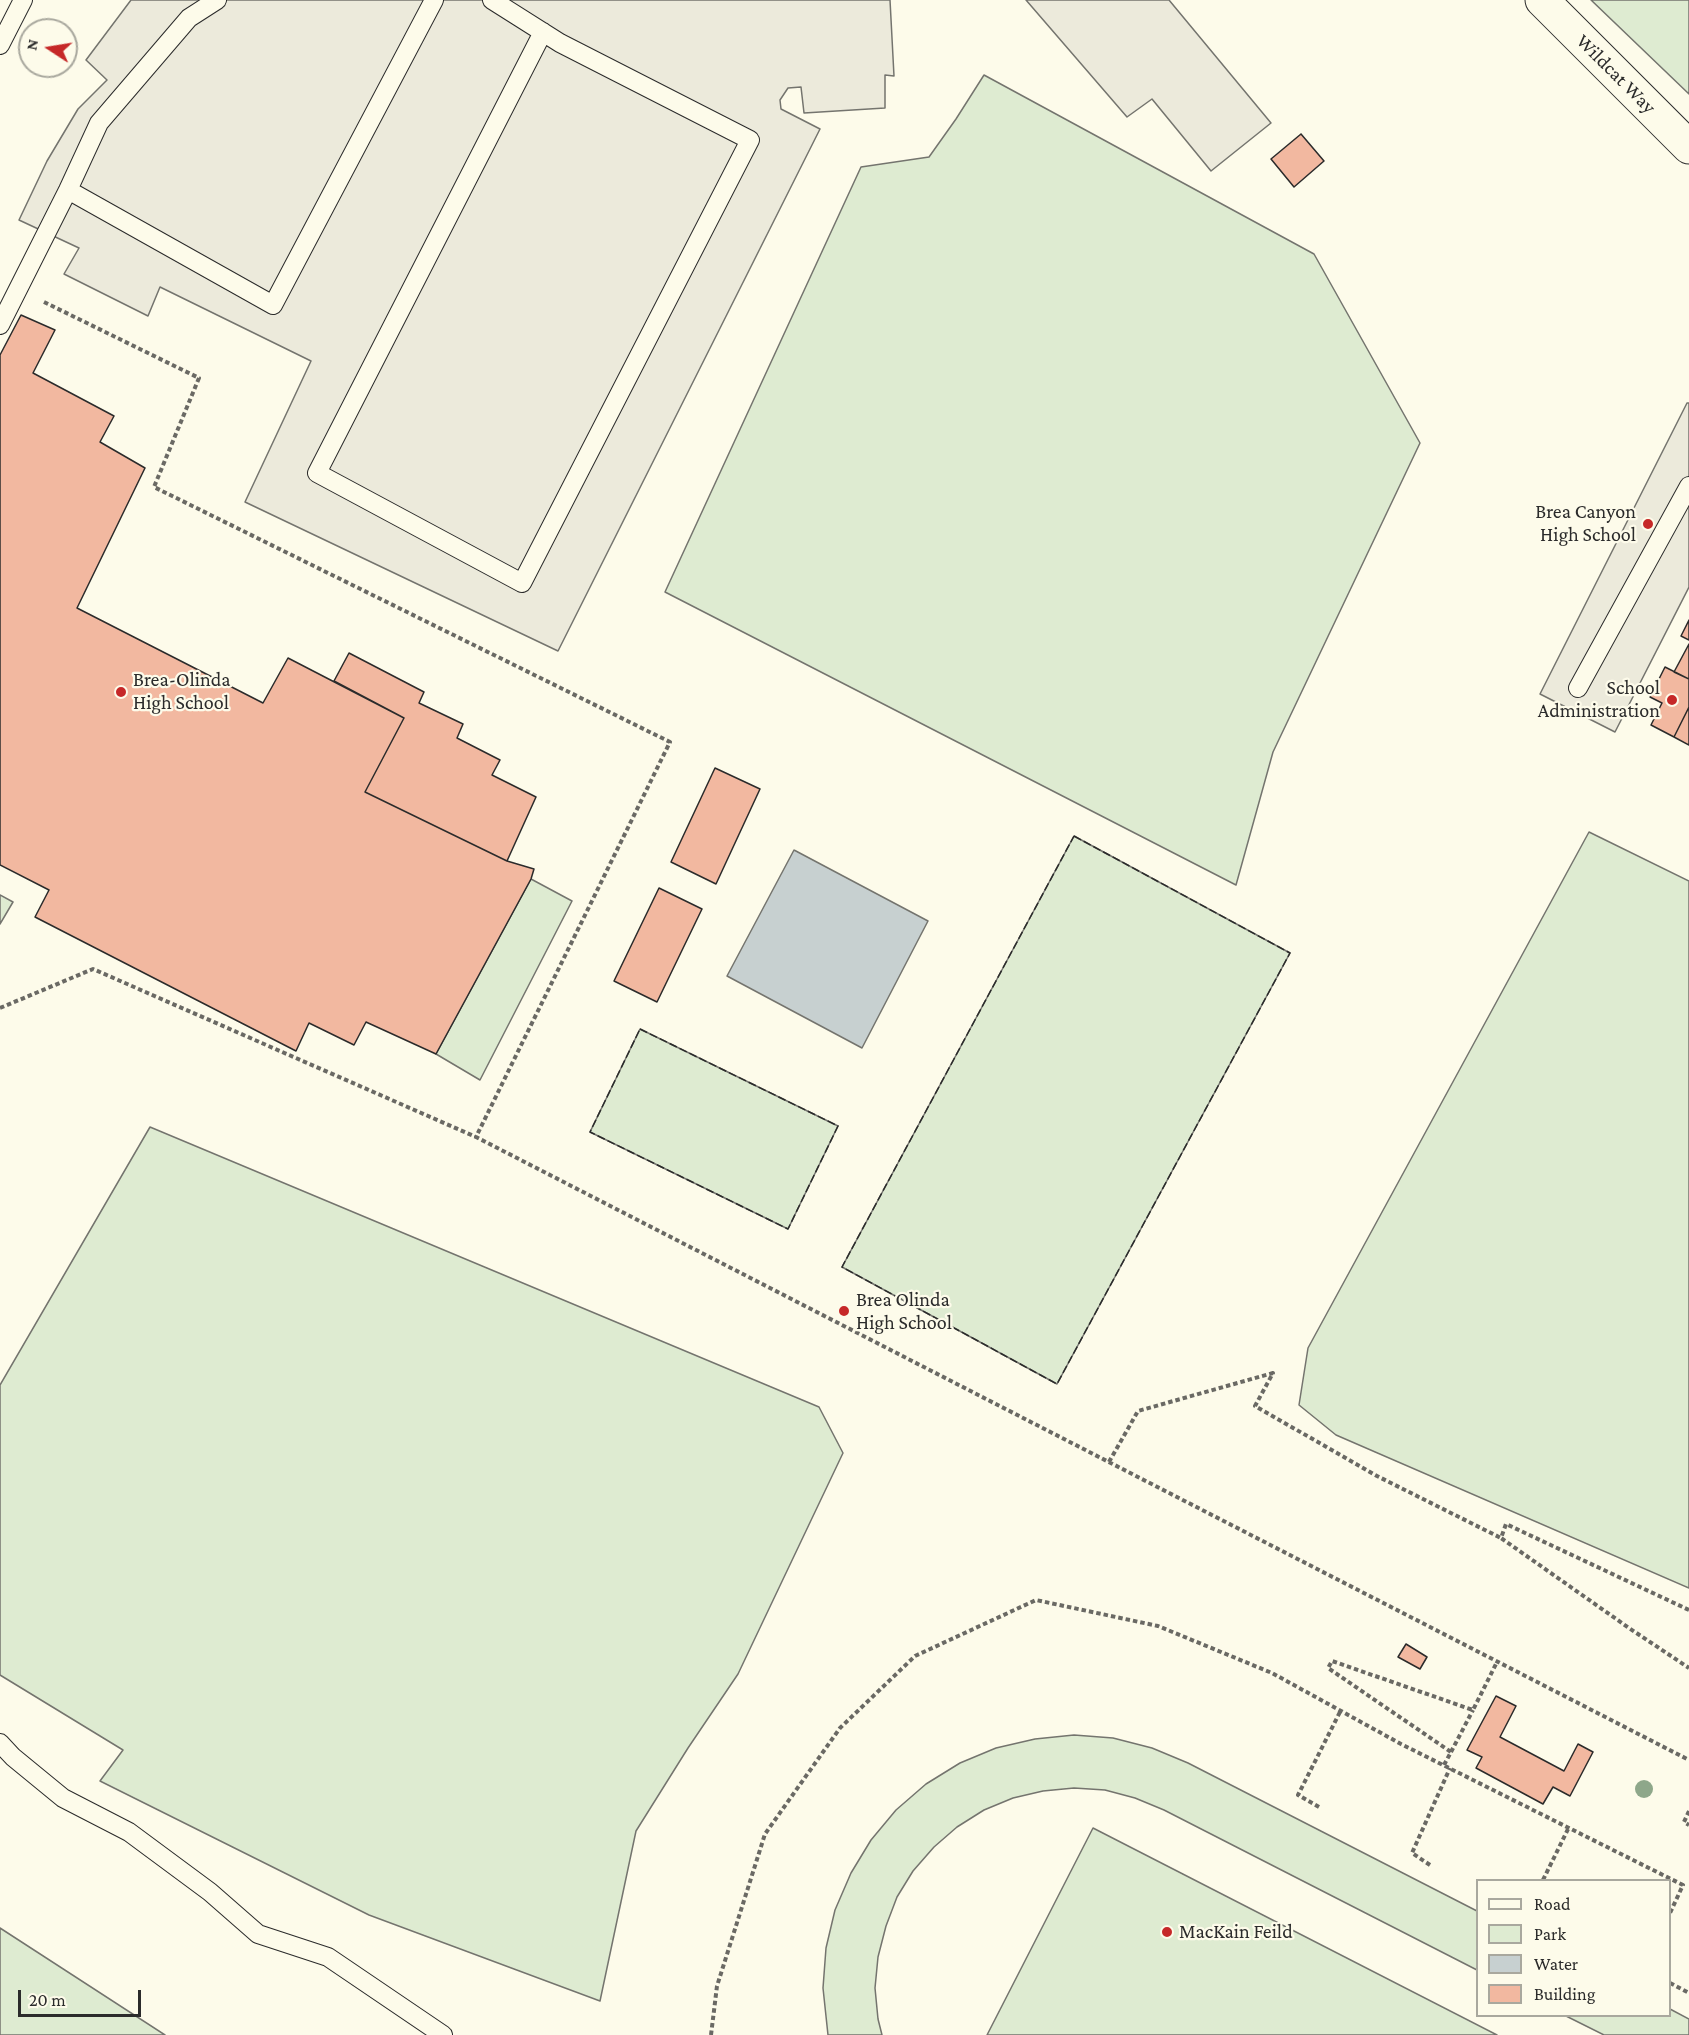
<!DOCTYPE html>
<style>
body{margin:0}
#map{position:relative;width:1689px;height:2035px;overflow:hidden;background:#fdfbea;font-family:"Crimson Pro",serif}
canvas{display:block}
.legend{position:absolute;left:1476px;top:1879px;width:195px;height:138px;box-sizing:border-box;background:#fdfbea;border:2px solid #a9a89e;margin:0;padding:8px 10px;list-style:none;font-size:18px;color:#2b2b2b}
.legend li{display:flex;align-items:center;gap:12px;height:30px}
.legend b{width:30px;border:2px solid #a9a89e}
.north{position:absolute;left:18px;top:18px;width:60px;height:60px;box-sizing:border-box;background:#fdfbea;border:2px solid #a9a89e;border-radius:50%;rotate:282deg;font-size:16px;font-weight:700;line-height:24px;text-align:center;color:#2b2b2b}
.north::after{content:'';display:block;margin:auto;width:21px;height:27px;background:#c62828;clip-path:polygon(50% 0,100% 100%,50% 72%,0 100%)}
.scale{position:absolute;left:18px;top:1990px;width:123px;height:27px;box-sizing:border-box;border:3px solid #2b2b2b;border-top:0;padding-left:8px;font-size:18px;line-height:21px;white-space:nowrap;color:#2b2b2b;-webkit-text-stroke:4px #fdfbea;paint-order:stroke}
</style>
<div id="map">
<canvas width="1689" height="2035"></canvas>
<ul class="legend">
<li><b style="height:8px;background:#fdfbea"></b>Road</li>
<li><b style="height:16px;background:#deebd1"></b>Park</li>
<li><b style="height:16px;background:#c7d0d0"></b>Water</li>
<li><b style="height:16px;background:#f2b8a0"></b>Building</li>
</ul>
<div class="north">N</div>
<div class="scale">20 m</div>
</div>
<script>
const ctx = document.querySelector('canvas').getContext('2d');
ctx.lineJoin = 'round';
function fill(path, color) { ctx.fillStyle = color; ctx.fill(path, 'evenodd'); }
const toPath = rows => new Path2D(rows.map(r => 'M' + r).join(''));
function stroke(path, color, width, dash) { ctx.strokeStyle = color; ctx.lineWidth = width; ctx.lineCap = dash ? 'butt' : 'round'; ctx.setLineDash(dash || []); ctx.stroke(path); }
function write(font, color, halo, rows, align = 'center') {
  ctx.font = font + ' "Crimson Pro",serif'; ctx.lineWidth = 4.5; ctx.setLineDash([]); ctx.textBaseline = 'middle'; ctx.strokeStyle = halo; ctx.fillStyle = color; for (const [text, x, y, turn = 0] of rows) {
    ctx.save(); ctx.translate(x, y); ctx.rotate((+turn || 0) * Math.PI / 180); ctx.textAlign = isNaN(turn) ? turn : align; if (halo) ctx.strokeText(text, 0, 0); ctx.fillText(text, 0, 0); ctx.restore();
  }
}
const green = toPath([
 [1591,0,1689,0,1689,94,1591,0],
 [984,75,1314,254,1420,443,1273,752,1236,885,665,592,861,167,929,157,956,119,984,75],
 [1589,832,1689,881,1689,1588,1336,1435,1299,1405,1308,1348,1589,832],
 [1074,836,1290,953,1057,1384,842,1267,1074,836],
 [531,879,572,901,480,1080,436,1054,531,879],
 [0,895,13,902,0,924,0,895],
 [640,1029,838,1126,788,1229,590,1132,640,1029],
 [150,1127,819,1407,843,1453,738,1674,688,1748,636,1831,600,2001,369,1915,100,1781,123,1750,0,1675,0,1385,150,1127],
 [1074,1735,1113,1738,1152,1748,1188,1763,1477,1911,1477,1970,1164,1810,1135,1798,1105,1790,1074,1788,1043,1791,1013,1798,984,1810,957,1827,934,1847,913,1871,897,1897,886,1926,878,1957,875,1988,878,2019,882,2035,828,2035,823,1988,826,1948,835,1910,851,1873,871,1840,896,1810,926,1784,960,1763,996,1748,1035,1739,1074,1735],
 [1093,1828,1497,2035,987,2035,1093,1828],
 [0,1928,165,2035,0,2035,0,1928],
 [1670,2009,1689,2019,1689,2035,1604,2035,1566,2016,1670,2016,1670,2009]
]);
const parking = toPath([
 [131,0,890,0,894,76,885,75,885,108,804,113,801,87,788,88,780,100,781,109,820,129,558,651,245,502,311,361,160,287,148,316,64,274,79,248,19,220,47,161,78,109,107,80,86,60,131,0],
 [1026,0,1169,0,1271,123,1211,171,1152,99,1127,117,1026,0],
 [1687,403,1689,403,1689,587,1615,732,1540,694,1687,403]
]);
const water = toPath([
 [794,850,928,921,862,1048,727,976,794,850]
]);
const building = toPath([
 [1301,134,1324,161,1294,187,1271,159,1301,134],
 [21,315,55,330,33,373,114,416,100,442,145,468,77,608,263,703,288,658,404,718,365,792,507,861,534,869,531,879,436,1054,366,1022,354,1045,309,1023,296,1051,35,917,49,890,0,865,0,355,21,315],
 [1689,620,1689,640,1681,636,1689,620],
 [1689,644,1689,679,1674,672,1689,644],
 [349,653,424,692,419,703,463,724,457,738,500,760,492,775,536,797,507,861,365,792,404,718,334,681,349,653],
 [1665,667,1689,679,1689,707,1674,737,1651,725,1662,703,1650,697,1665,667],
 [1689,707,1689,745,1674,737,1689,707],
 [715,768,760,789,716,884,671,862,715,768],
 [659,888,702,909,657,1002,614,981,659,888],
 [1406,1644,1427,1657,1420,1669,1398,1657,1406,1644],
 [1496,1696,1516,1706,1500,1737,1564,1771,1578,1744,1593,1752,1570,1796,1553,1787,1543,1804,1476,1768,1482,1757,1467,1750,1496,1696]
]);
const path = toPath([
 [44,302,199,378,154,487,670,742,476,1137,1689,1760],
 [0,1008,93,969,476,1137],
 [1109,1462,1138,1411,1273,1373,1255,1406,1377,1476,1501,1538],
 [1689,1610,1506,1524,1501,1538,1629,1628,1689,1668],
 [1451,1752,1473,1710],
 [1444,1765,1451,1752,1328,1668,1332,1661,1473,1710,1497,1662],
 [1319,1807,1298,1795,1341,1710],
 [1689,1811,1684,1822,1689,1825],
 [1430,1865,1412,1853,1450,1768],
 [1543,1880,1569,1827],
 [1670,1983,1689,1993],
 [711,2035,717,1986,765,1834,840,1728,915,1656,1036,1600,1158,1626,1272,1673,1401,1744,1683,1885,1670,1913]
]);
const service = toPath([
 [492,0,560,43,750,140,522,583,317,473,543,32],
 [0,45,23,0],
 [68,190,273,305,434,0],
 [0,325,68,190,99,123,189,18,217,0],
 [1578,688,1689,486],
 [0,1743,13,1757,63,1798,129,1832,210,1892,258,1934,328,1957,443,2035]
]);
const tertiary = toPath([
 [1542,0,1689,147]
]);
const fence = toPath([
 [1074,836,1290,953,1057,1384,842,1267,1074,836],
 [640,1029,838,1126,788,1229,590,1132,640,1029]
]);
const trees = [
 [1644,1789]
];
const markers = [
 [1648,524,6,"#c62828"],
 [121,692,6,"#c62828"],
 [1672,700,6,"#c62828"],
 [844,1311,6,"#c62828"],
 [1167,1932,6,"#c62828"]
];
const streetNames = [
 ["Wildcat Way",1616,74,45]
];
const poiNames = [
 ["Brea Canyon",1636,512,"right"],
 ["High School",1636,535,"right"],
 ["Brea-Olinda",133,680],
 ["High School",133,703],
 ["School",1660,688,"right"],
 ["Administration",1660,711,"right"],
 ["Brea Olinda",856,1300],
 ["High School",856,1323],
 ["MacKain Feild",1179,1932]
];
fill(green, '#deebd1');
stroke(green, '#74746e', 1.5);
fill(parking, '#eceadb');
stroke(parking, '#74746e', 1.5);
fill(water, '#c7d0d0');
stroke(water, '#74746e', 1.5);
fill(building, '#f2b8a0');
stroke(building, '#2b2b2b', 1.5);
stroke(service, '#2b2b2b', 20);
stroke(tertiary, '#2b2b2b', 35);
stroke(path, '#6a6964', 4, [4.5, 3]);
stroke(service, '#fdfbea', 18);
stroke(tertiary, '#fdfbea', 33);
stroke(fence, '#2b2b2b', 1.5, [8, 3]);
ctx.fillStyle = '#8ea78a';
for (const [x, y] of trees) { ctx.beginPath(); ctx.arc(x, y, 9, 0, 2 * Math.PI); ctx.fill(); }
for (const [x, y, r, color] of markers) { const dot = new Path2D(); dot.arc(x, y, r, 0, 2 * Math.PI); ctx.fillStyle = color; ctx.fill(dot); stroke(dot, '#fdfbea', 2); }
write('20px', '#2b2b2b', '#fdfbea', streetNames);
write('20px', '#2b2b2b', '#fdfbea', poiNames, 'left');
</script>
